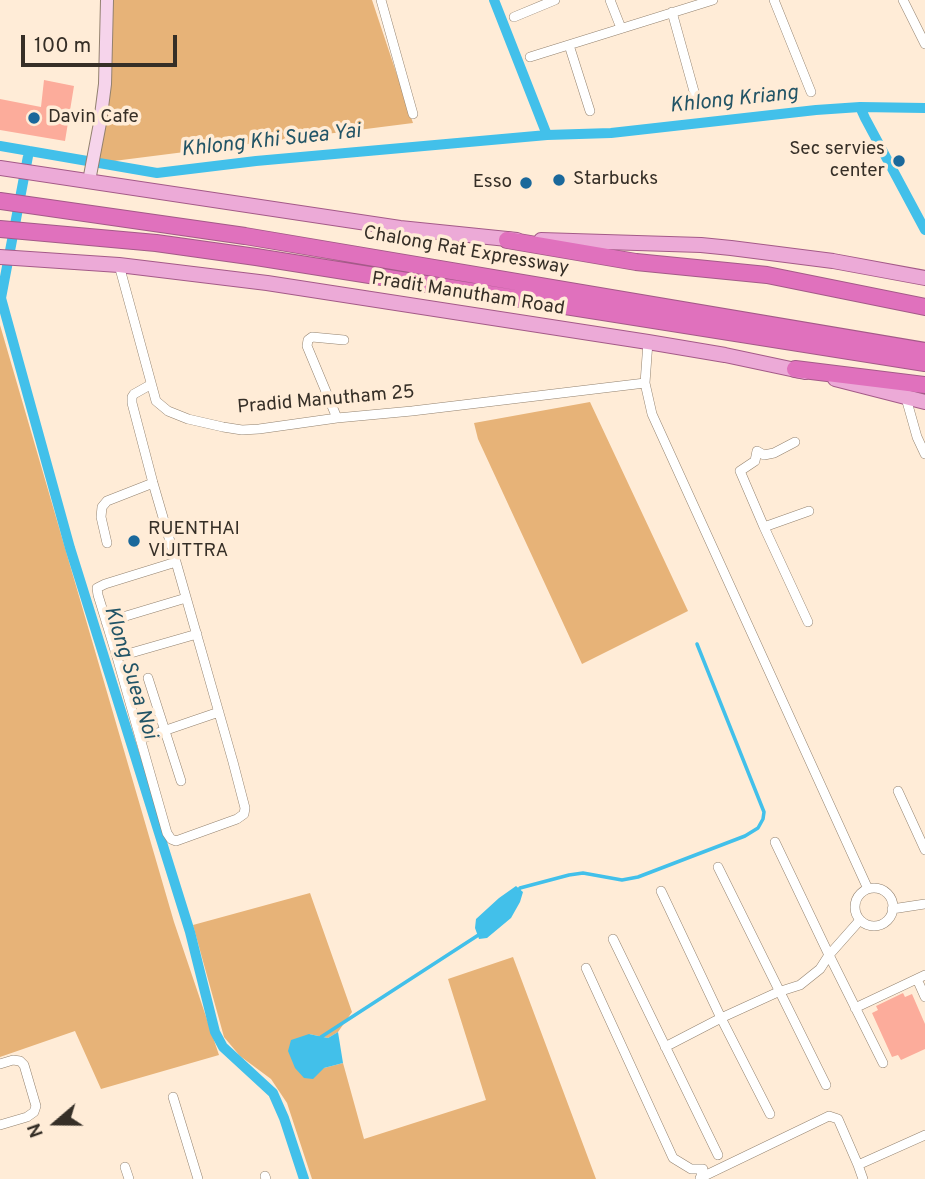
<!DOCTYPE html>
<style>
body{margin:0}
#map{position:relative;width:925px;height:1179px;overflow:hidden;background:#ffecd7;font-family:Overpass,sans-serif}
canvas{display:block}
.north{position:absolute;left:21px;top:1088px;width:70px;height:70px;-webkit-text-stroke:5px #ffecd7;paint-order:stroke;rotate:250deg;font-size:19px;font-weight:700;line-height:28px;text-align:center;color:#362f27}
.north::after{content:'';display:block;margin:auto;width:24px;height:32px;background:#362f27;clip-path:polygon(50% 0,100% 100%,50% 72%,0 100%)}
.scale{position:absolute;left:21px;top:35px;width:156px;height:32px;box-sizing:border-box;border:4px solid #362f27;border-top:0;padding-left:9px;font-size:21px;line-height:24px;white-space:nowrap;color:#362f27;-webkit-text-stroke:5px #ffecd7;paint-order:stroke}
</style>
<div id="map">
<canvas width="925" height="1179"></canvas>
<div class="north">N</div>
<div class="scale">100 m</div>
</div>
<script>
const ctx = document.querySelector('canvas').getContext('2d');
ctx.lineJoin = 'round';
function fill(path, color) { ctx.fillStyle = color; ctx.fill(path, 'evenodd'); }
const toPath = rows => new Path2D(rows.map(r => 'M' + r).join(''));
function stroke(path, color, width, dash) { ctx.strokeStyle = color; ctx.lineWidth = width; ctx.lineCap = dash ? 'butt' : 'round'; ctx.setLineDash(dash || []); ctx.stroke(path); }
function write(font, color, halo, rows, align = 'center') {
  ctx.font = font + ' Overpass,sans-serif'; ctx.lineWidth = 7; ctx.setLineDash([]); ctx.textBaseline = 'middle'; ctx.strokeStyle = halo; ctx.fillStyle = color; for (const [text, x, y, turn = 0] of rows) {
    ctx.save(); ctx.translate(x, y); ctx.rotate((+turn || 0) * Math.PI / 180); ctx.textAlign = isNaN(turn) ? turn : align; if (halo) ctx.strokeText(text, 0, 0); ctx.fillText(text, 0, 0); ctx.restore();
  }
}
const green = toPath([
 [107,0,372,0,413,123,98,163],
 [0,325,174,922,219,1055,101,1089,75,1031,0,1057],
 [590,402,688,611,582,664,478,439,474,423],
 [310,893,352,1012,338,1032,328,1038,309,1034,324,1068,343,1063,364,1139,486,1100,448,979,513,957,596,1179,312,1179,287,1103,271,1079,240,1056,224,1037,193,925]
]);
const water = toPath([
 [516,886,523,892,520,902,511,918,487,938,479,939,475,928,476,919,499,898],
 [338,1032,343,1063,324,1068,313,1079,304,1078,295,1068,288,1051,291,1040,309,1034,328,1038]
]);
const stream = toPath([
 [518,891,520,888,569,875,583,873,622,880,638,877,745,836,758,828,763,819,764,812,697,644],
 [321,1037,480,934]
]);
const canal = toPath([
 [494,0,547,135],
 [860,107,865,118,925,230],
 [0,146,157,173,256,161,547,135,611,133,816,110,860,107,925,108],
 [29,151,1,298,70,548,190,932,215,1032,223,1047,273,1093,284,1118,304,1179]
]);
const building = toPath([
 [44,80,74,86,65,141,0,130,0,99,41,107],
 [903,993,905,997,912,994,925,1024,925,1049,901,1060,898,1055,892,1057,872,1013,878,1010,876,1006]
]);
const street = toPath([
 [381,0,413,114],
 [610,0,621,28],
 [774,0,811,92],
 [903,0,925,44],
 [672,12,695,95],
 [514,17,555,0],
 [569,45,590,111],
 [530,57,713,0],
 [119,265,156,401,168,411,188,419,223,427,242,430,259,429,337,418,412,411,645,383],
 [648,342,645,383,652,414,868,889],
 [150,385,134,394,132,397,132,403,153,483,176,562,233,762,245,808,244,814,237,819,176,841,171,839,167,833,117,657,98,595,97,588,105,584,176,562],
 [906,398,917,437,925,454],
 [337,418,307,346,308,340,312,337,344,340],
 [795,442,774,453,764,455,757,451,755,461,740,471,764,527,809,511],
 [764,527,808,622],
 [107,543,101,517,102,507,107,501,153,483],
 [106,622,186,598],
 [117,657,197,634],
 [148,678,181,781],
 [140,739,219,712],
 [898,791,925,850],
 [775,842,829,955,883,1063],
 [718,867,826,1085],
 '855 907a19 19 0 1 1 38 0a19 19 0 1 1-38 0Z',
 [661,891,721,1018,770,1114],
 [892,909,925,904],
 [613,939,718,1155],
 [586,968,673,1158,691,1169,703,1169,700,1179],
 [917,979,925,997],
 [855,1008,925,975],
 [665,1047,721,1018,778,992,800,985,820,969,829,955,860,920],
 [0,1064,13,1060,20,1061,24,1065,36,1106,34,1112,27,1117,0,1125],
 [173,1097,198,1179],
 [125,1167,129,1179],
 [265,1176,266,1179],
 [700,1178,829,1116,838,1119,858,1165],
 [863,1179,858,1165,925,1135]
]);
const secondary = toPath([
 [89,181,100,123,105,84,107,0]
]);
const primary = toPath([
 [0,168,400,228,517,240],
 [541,240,701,245,731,248,833,261,925,278],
 [0,257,119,265,267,283,648,342,725,355,805,372],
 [835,379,925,402]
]);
const highway = toPath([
 [0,201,245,236,925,351],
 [0,229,156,243,256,257,925,363],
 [507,240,636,262,767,275,925,307],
 [795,369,925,385]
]);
const markers = [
 [34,118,7,"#1a689b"],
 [899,161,7,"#1a689b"],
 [559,180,7,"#1a689b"],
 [526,183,7,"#1a689b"],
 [134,541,7,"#1a689b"]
];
const poiNames = [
 ["Davin Cafe",48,118],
 ["Sec servies",885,150,"right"],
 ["center",885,172,"right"],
 ["Starbucks",573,180],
 ["Esso",512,183,"right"],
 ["RUENTHAI",148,530],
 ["VIJITTRA",148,552]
];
const streetNames = [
 ["Chalong Rat Expressway",466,252,10],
 ["Pradit Manutham Road",468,295,9],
 ["Pradid Manutham 25",326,401,-5]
];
const waterNames = [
 ["Khlong Kriang",734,101,-6],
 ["Khlong Khi Suea Yai",271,142,-6],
 ["Klong Suea Noi",129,673,73]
];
fill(green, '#e7b378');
fill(water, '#42c0ea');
stroke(stream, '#42c0ea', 3.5);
stroke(canal, '#42c0ea', 10);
fill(building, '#fcac9b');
stroke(street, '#93826f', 10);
stroke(secondary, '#93826f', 14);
stroke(primary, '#a45a88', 16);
stroke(highway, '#a45a88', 18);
stroke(street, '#fff', 9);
stroke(secondary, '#f6d4eb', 12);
stroke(primary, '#ecaad7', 14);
stroke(highway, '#e071bd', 16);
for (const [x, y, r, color] of markers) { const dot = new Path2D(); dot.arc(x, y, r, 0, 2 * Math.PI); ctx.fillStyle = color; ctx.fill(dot); stroke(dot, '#ffecd7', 2.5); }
write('19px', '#362f27', '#ffecd7', poiNames, 'left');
write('19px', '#362f27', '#ffecd7', streetNames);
write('italic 21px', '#225466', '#ffecd7', waterNames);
</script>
